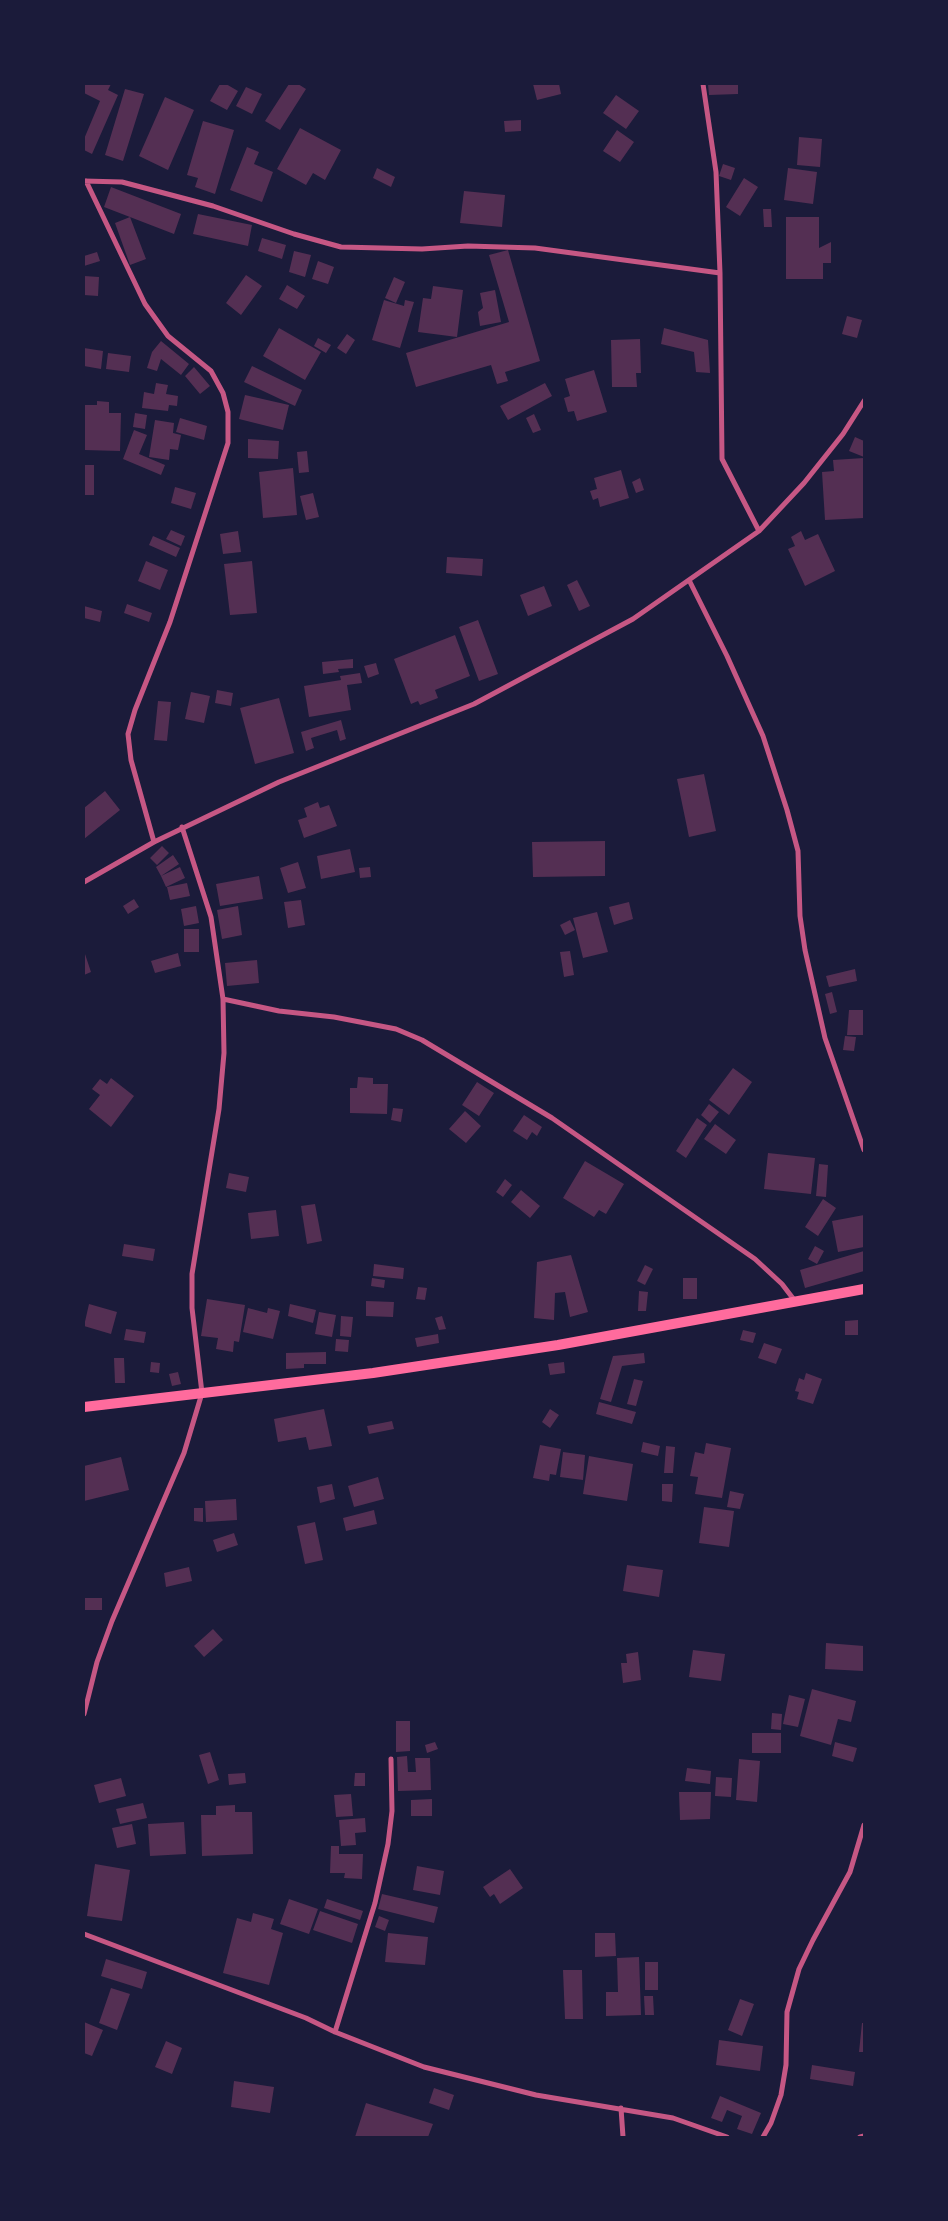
<!DOCTYPE html>
<style>
body{margin:0}
#map{position:relative;width:948px;height:2221px;overflow:hidden;background:#1b1b3a;font-family:Poppins,sans-serif}
canvas{display:block}
.frame{position:absolute;inset:0;border:85px solid #1b1b3a;pointer-events:none}
</style>
<div id="map">
<canvas width="948" height="2221"></canvas>
<div class="frame"></div>
</div>
<script>
const ctx = document.querySelector('canvas').getContext('2d');
ctx.lineJoin = 'round';
function fill(path, color) { ctx.fillStyle = color; ctx.fill(path, 'evenodd'); }
const toPath = rows => new Path2D(rows.map(r => 'M' + r).join(''));
function stroke(path, color, width, dash) { ctx.strokeStyle = color; ctx.lineWidth = width; ctx.lineCap = dash ? 'butt' : 'round'; ctx.setLineDash(dash || []); ctx.stroke(path); }
const building = toPath([
 [84,84,111,84,108,90,118,95,92,154,84,150,84,139,100,101,84,93],
 [220,84,226,84,238,91,227,110,210,101],
 [289,84,298,84,306,89,280,130,265,121],
 [533,84,559,84,561,94,537,100],
 [708,84,738,84,738,94,709,95],
 [246,87,262,94,252,114,236,106],
 [125,89,144,94,123,161,105,155],
 [616,95,639,111,626,129,603,113],
 [165,97,194,110,168,170,139,156],
 [521,120,521,131,505,132,504,121],
 [203,121,234,130,215,194,195,187,198,178,187,175],
 [300,128,341,150,325,180,313,173,306,185,277,169],
 [617,130,634,142,620,162,603,151],
 [799,137,822,139,820,167,797,165],
 [247,147,259,152,254,164,273,172,262,202,230,190],
 [723,164,735,168,731,180,719,176],
 [377,168,395,177,391,187,373,178],
 [788,168,817,172,813,204,784,200],
 [744,178,758,187,740,216,726,207],
 [111,187,181,214,174,234,104,207],
 [464,191,505,195,502,227,460,223],
 [763,209,771,209,772,227,764,227],
 [198,214,252,225,248,246,193,234],
 [130,217,146,259,130,265,115,223],
 [786,217,819,217,819,248,831,242,831,263,823,263,823,279,786,279],
 [262,238,286,245,282,259,258,251],
 [508,250,540,361,505,372,508,381,497,384,491,365,416,387,406,353,509,322,489,255],
 [294,251,311,255,305,277,289,272],
 [97,252,100,261,84,266,84,256],
 [318,261,334,267,328,284,312,279],
 [246,275,262,286,241,315,226,303],
 [84,276,99,277,98,296,84,295],
 [394,277,405,282,396,303,385,298],
 [287,285,305,296,297,309,279,299],
 [433,286,463,290,457,337,418,332,423,298,431,299],
 [495,290,501,322,480,326,478,312,483,308,480,293],
 [384,300,404,306,405,300,414,302,400,348,372,340],
 [847,316,862,320,857,338,842,334],
 [279,328,321,352,305,380,263,356],
 [664,328,708,340,710,373,696,372,694,352,661,344],
 [347,334,355,340,346,354,337,348],
 [318,338,331,345,326,353,314,346],
 [640,339,641,373,636,373,637,387,612,387,611,340],
 [161,341,189,364,181,375,161,359,157,371,147,368,152,352],
 [84,348,103,351,101,369,84,366],
 [108,353,131,356,129,372,106,369],
 [252,366,302,390,295,406,244,382],
 [194,367,210,386,200,394,185,376],
 [594,370,607,412,577,421,574,411,568,412,564,398,570,396,565,379],
 [156,383,168,385,166,394,178,396,177,406,169,405,168,411,142,408,144,392,154,394],
 [545,383,552,396,508,420,500,406],
 [245,395,289,405,283,430,239,419],
 [97,401,109,402,109,413,121,413,120,451,84,450,84,405,97,405],
 [135,413,147,415,145,429,133,427],
 [534,414,541,430,533,433,526,418],
 [180,418,207,426,204,440,176,432],
 [155,420,174,423,173,433,181,435,178,450,170,449,169,460,149,457],
 [134,430,147,435,139,454,165,465,161,475,123,459],
 [855,437,864,441,864,457,849,451],
 [248,439,279,441,278,459,248,458],
 [307,451,309,472,299,473,297,452],
 [864,458,864,518,825,520,822,472,834,471,833,460],
 [84,465,94,465,94,495,84,495],
 [293,468,297,515,263,518,259,472],
 [621,470,629,498,600,507,598,498,593,500,590,491,597,489,594,478],
 [640,478,644,490,636,493,632,482],
 [175,487,196,493,191,509,171,503],
 [313,493,319,517,306,520,300,496],
 [171,530,185,536,181,546,166,539],
 [238,531,241,552,223,554,220,534],
 [801,531,805,540,818,534,835,571,805,586,788,549,795,546,791,537],
 [153,536,180,548,176,557,149,545],
 [447,557,483,559,482,576,446,573],
 [146,561,168,570,160,590,138,581],
 [252,561,257,613,230,615,224,564],
 [577,580,590,606,579,611,567,585],
 [544,586,552,606,528,616,520,595],
 [127,604,152,613,149,622,124,613],
 [84,606,102,611,100,622,84,618],
 [478,620,498,674,479,681,459,627],
 [455,635,470,676,435,690,438,698,420,705,418,701,411,704,394,659],
 [353,659,353,668,338,669,339,672,323,674,322,662],
 [376,663,379,674,368,678,364,666],
 [360,673,362,683,347,685,351,710,309,717,304,686,341,680,340,676],
 [217,690,233,693,231,706,215,703],
 [191,692,210,696,204,723,185,719],
 [279,698,294,753,255,764,240,708],
 [158,701,171,702,167,741,154,740],
 [341,720,346,739,340,741,337,730,311,738,314,748,306,751,301,732],
 [704,774,716,831,689,837,677,779],
 [105,791,120,810,84,839,84,808],
 [318,802,320,808,329,805,337,826,304,838,298,820,307,817,304,808],
 [605,841,605,876,533,877,532,842],
 [162,846,169,853,157,865,150,858],
 [350,849,355,872,321,879,317,856],
 [173,855,179,864,161,876,156,867],
 [298,862,306,888,288,893,280,868],
 [180,867,185,878,166,887,161,876],
 [370,867,371,877,360,878,359,868],
 [259,876,263,899,220,906,216,884],
 [187,883,190,896,170,900,167,887],
 [134,899,139,907,128,914,123,906],
 [301,900,305,925,288,928,284,902],
 [629,902,633,919,614,925,609,907],
 [196,906,199,923,184,926,181,909],
 [238,906,242,935,222,939,217,910],
 [597,912,608,952,583,958,573,918],
 [570,920,575,930,565,935,560,925],
 [184,929,199,929,199,952,184,952],
 [84,951,91,972,84,975],
 [570,951,574,975,564,977,560,952],
 [178,953,181,966,155,973,151,961],
 [257,960,259,983,227,986,225,963],
 [855,969,857,981,829,987,826,976],
 [832,992,837,1012,830,1014,825,994],
 [849,1010,864,1010,864,1035,847,1035],
 [845,1036,856,1037,854,1051,843,1050],
 [733,1068,752,1082,729,1115,709,1100],
 [358,1077,373,1078,373,1084,388,1084,387,1114,350,1113,350,1088,357,1088],
 [111,1078,134,1096,111,1127,89,1109,100,1095,92,1089,100,1079,107,1084],
 [477,1082,494,1093,479,1116,462,1105],
 [709,1104,719,1112,710,1123,701,1115],
 [393,1108,403,1109,401,1122,391,1120],
 [465,1111,481,1126,466,1143,449,1129],
 [524,1115,542,1127,537,1136,532,1132,527,1140,513,1131],
 [697,1118,707,1125,686,1158,676,1151],
 [715,1124,736,1140,726,1154,704,1139],
 [768,1153,815,1158,811,1194,764,1189],
 [585,1161,624,1184,606,1214,599,1210,594,1217,563,1198],
 [819,1164,828,1165,826,1197,816,1196],
 [229,1173,249,1177,246,1192,226,1188],
 [505,1179,512,1185,503,1197,496,1192],
 [521,1190,540,1206,530,1218,511,1202],
 [823,1199,836,1208,818,1236,805,1227],
 [315,1204,322,1241,307,1244,301,1206],
 [276,1210,279,1236,251,1239,248,1213],
 [864,1215,864,1247,838,1252,832,1221],
 [124,1244,155,1249,153,1261,122,1256],
 [815,1246,824,1251,817,1264,808,1259],
 [864,1251,864,1271,805,1288,800,1270],
 [571,1255,588,1312,570,1317,565,1292,555,1293,554,1320,534,1318,537,1262],
 [374,1264,404,1268,403,1279,373,1276],
 [645,1265,653,1269,645,1285,637,1281],
 [372,1278,385,1280,384,1288,371,1286],
 [683,1278,697,1278,697,1299,683,1299],
 [418,1287,427,1288,425,1300,416,1299],
 [639,1291,648,1292,646,1311,638,1311],
 [207,1299,245,1305,239,1342,234,1341,233,1352,216,1349,218,1338,201,1336],
 [366,1301,394,1302,393,1317,366,1316],
 [89,1304,117,1312,111,1334,84,1326],
 [290,1304,316,1310,313,1323,288,1316],
 [248,1308,267,1313,268,1308,280,1311,273,1339,243,1332],
 [319,1312,336,1315,332,1337,315,1334],
 [341,1316,353,1317,351,1337,340,1336],
 [442,1316,446,1329,439,1330,435,1318],
 [858,1320,858,1335,845,1335,845,1321],
 [126,1329,146,1332,144,1343,124,1340],
 [743,1330,756,1333,753,1343,740,1340],
 [438,1334,439,1343,417,1347,415,1338],
 [336,1339,349,1340,348,1352,335,1351],
 [764,1343,782,1349,776,1364,758,1358],
 [326,1352,326,1364,304,1364,304,1368,286,1369,286,1353],
 [644,1353,645,1363,622,1366,611,1402,600,1399,613,1356],
 [114,1358,124,1358,125,1383,115,1383],
 [151,1362,160,1363,159,1373,150,1372],
 [564,1362,565,1373,550,1375,548,1364],
 [178,1372,181,1384,172,1386,169,1374],
 [806,1373,822,1379,813,1404,797,1399,799,1392,795,1391,799,1378,804,1380],
 [634,1379,643,1381,636,1406,627,1404],
 [599,1402,636,1412,632,1424,596,1414],
 [324,1409,332,1446,309,1450,306,1437,278,1442,274,1419],
 [550,1409,559,1415,550,1428,542,1422],
 [392,1421,394,1429,369,1434,367,1426],
 [643,1442,660,1446,658,1456,641,1452],
 [706,1443,731,1448,722,1498,695,1494,698,1477,690,1476,695,1452,704,1454],
 [540,1445,561,1449,556,1475,550,1474,549,1481,533,1478],
 [666,1446,675,1447,673,1473,664,1473],
 [563,1452,585,1455,583,1480,560,1477],
 [589,1456,633,1464,627,1501,583,1494],
 [121,1457,129,1490,84,1501,84,1466],
 [378,1477,384,1499,354,1507,348,1486],
 [332,1484,335,1499,320,1503,317,1487],
 [662,1484,673,1484,672,1502,662,1501],
 [730,1491,744,1494,740,1509,727,1507],
 [236,1499,237,1520,206,1522,205,1501],
 [704,1507,734,1511,729,1547,699,1543],
 [194,1508,203,1508,203,1522,194,1521],
 [374,1510,377,1524,346,1531,343,1518],
 [315,1522,323,1560,305,1564,297,1526],
 [234,1533,238,1545,217,1552,213,1540],
 [627,1565,663,1570,659,1597,623,1591],
 [189,1567,192,1581,166,1587,164,1573],
 [84,1598,102,1598,102,1610,84,1610],
 [213,1629,223,1640,204,1657,194,1646],
 [826,1643,864,1646,863,1671,825,1669],
 [693,1650,725,1654,721,1681,689,1677],
 [638,1652,641,1680,623,1683,621,1663,627,1663,626,1654],
 [812,1689,856,1701,851,1722,838,1719,831,1745,800,1736],
 [789,1695,805,1699,798,1727,783,1724],
 [772,1713,782,1714,781,1730,771,1729],
 [396,1721,410,1721,410,1751,396,1752],
 [752,1733,781,1733,781,1753,752,1753],
 [435,1742,438,1749,427,1753,425,1745],
 [835,1742,857,1748,853,1762,832,1756],
 [210,1752,219,1780,208,1784,199,1755],
 [407,1756,408,1772,416,1772,415,1758,430,1758,431,1790,398,1791,397,1757],
 [739,1759,760,1761,757,1802,736,1800],
 [687,1768,711,1771,710,1784,685,1781],
 [245,1773,246,1783,229,1785,228,1774],
 [355,1773,365,1773,365,1786,354,1786],
 [716,1777,732,1778,731,1797,715,1796],
 [121,1778,126,1796,99,1803,94,1785],
 [679,1792,711,1792,710,1819,680,1820],
 [351,1794,353,1816,336,1817,334,1795],
 [432,1799,432,1816,411,1816,411,1800],
 [143,1803,147,1818,120,1824,116,1809],
 [235,1805,235,1812,252,1812,253,1854,202,1856,201,1815,216,1815,216,1806],
 [365,1818,366,1832,355,1833,356,1845,341,1846,339,1820],
 [184,1822,186,1854,150,1856,148,1824],
 [132,1824,136,1844,117,1848,112,1828],
 [331,1846,339,1846,339,1854,363,1854,362,1879,344,1878,345,1873,330,1873],
 [95,1864,130,1870,122,1921,87,1916],
 [417,1866,444,1871,440,1895,413,1890],
 [510,1869,523,1888,500,1904,494,1894,490,1897,483,1887],
 [382,1894,438,1907,434,1923,378,1909],
 [289,1899,318,1909,309,1934,280,1924],
 [327,1899,363,1911,360,1920,324,1908],
 [320,1911,358,1924,352,1943,313,1930],
 [253,1913,274,1919,271,1929,283,1933,269,1985,223,1973,237,1918,251,1922],
 [379,1916,389,1920,385,1931,375,1927],
 [388,1933,428,1937,425,1965,385,1962],
 [595,1933,615,1933,616,1956,595,1957],
 [639,1957,641,2015,606,2016,606,1992,618,1992,617,1958],
 [106,1959,147,1972,142,1989,101,1976],
 [645,1962,658,1962,658,1990,645,1990],
 [563,1970,582,1970,583,2019,565,2019],
 [111,1988,130,1994,117,2030,99,2023],
 [644,1996,653,1996,654,2015,645,2015],
 [740,1999,754,2004,742,2036,728,2030],
 [84,2022,103,2030,92,2056,84,2053],
 [862,2023,864,2023,864,2052,859,2052],
 [719,2040,763,2046,760,2071,716,2065],
 [166,2041,182,2048,172,2074,155,2067],
 [812,2065,855,2072,853,2086,810,2079],
 [234,2081,274,2087,270,2113,231,2107],
 [434,2088,454,2095,449,2110,429,2103],
 [720,2096,761,2113,752,2134,737,2129,742,2116,727,2110,722,2122,711,2118],
 [366,2103,433,2124,428,2137,355,2137]
]);
const minor = toPath([
 [703,84,716,172,720,273,722,459,759,531],
 [84,181,122,182,213,206,294,234,341,247,422,249,468,246,535,248,720,273],
 [86,181,145,304,168,336,211,371,223,393,228,412,228,443,170,622,135,710,128,734,131,760,154,842],
 [689,580,727,656,763,736,787,810,798,851,800,916,805,950,825,1038,864,1150],
 [84,882,154,842,279,782,474,704,633,619,759,531,804,483,843,434,864,401],
 [223,999,279,1011,334,1017,396,1029,422,1040,552,1118,755,1259,782,1284,795,1301],
 [84,1714,97,1662,112,1621,184,1453,202,1393,192,1308,192,1274,219,1109,224,1053,223,999,211,917,182,827],
 [84,1934,306,2018,335,2032,424,2067,536,2095,673,2118,727,2137],
 [335,2032,375,1903,388,1844,392,1811,391,1759],
 [621,2108,623,2137],
 [763,2137,771,2123,781,2095,786,2065,787,2012,799,1969,813,1940,850,1872,864,1825],
 [860,2137,864,2136]
]);
const secondary = toPath([
 [84,1407,373,1373,558,1345,864,1289]
]);
fill(building, '#542f53');
stroke(minor, '#c65784', 5);
stroke(secondary, '#ff6b9d', 10);
</script>
